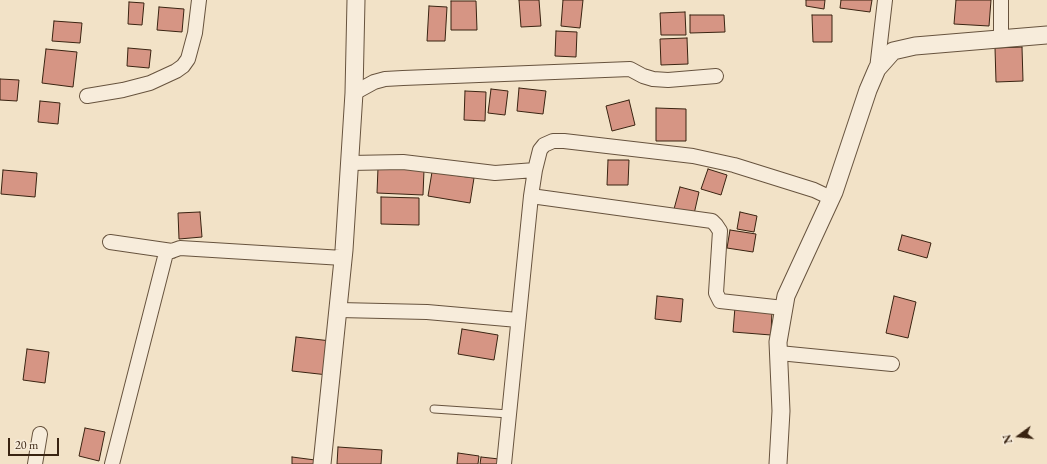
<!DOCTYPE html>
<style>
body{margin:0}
#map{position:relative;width:1047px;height:464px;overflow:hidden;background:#f2e2c7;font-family:"EB Garamond",serif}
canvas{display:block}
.north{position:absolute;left:999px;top:416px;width:40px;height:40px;-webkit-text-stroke:3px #f7ecdb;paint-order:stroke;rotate:255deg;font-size:11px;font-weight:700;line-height:16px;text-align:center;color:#392311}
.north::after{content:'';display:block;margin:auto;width:14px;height:18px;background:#392311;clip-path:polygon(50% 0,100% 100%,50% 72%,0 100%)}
.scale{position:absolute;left:8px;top:438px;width:51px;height:18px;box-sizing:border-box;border:2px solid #392311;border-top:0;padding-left:5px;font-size:12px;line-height:14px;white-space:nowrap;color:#392311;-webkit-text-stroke:3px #f7ecdb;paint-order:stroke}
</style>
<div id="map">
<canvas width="1047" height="464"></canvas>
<div class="north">N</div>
<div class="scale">20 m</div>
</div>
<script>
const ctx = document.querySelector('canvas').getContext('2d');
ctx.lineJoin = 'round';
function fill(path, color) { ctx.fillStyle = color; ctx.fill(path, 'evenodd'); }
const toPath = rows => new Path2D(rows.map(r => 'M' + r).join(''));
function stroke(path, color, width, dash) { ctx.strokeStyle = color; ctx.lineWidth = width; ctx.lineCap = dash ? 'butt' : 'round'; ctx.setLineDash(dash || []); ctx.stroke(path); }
const building = toPath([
 [519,0,539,0,541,26,521,27,519,0],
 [563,0,583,0,580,28,561,26,563,0],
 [806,0,825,0,824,9,806,6,806,0],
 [841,0,872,0,870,12,840,8,841,0],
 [956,0,991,0,989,26,954,24,956,0],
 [451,1,476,1,477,30,451,30,451,1],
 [129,2,144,3,142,25,128,24,129,2],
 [429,6,447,7,445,41,427,41,429,6],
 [159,7,184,9,182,32,157,30,159,7],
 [685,12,686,35,661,35,660,13,685,12],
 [690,15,724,15,725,32,690,33,690,15],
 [812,15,832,15,832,42,813,42,812,15],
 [54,21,82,23,80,43,52,41,54,21],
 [556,31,577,32,576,57,555,56,556,31],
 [687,38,688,64,661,65,660,39,687,38],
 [1022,47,1023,81,996,82,995,48,1022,47],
 [128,48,151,50,149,68,127,66,128,48],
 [46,49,77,52,73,87,42,83,46,49],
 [0,79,19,80,17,101,0,100,0,79],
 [519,88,546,91,543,114,517,111,519,88],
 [491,89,508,91,505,115,488,113,491,89],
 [465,91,486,92,485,121,464,120,465,91],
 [629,100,635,125,612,131,606,106,629,100],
 [40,101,60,103,58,124,38,122,40,101],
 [656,108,686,109,686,141,656,141,656,108],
 [608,160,629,160,628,185,607,185,608,160],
 [378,168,424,170,423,195,377,193,378,168],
 [708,169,727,175,721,195,701,189,708,169],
 [3,170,37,173,35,197,1,194,3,170],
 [432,172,474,178,470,203,428,196,432,172],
 [680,187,699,192,694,214,674,209,680,187],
 [381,197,419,198,419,225,381,224,381,197],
 [200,212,202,237,179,239,178,213,200,212],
 [740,212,757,216,754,232,737,229,740,212],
 [730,230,756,234,753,252,727,248,730,230],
 [902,235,931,243,927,258,898,250,902,235],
 [657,296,683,299,681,322,655,319,657,296],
 [894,296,916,302,908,338,886,333,894,296],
 [735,307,772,310,771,335,733,332,735,307],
 [462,329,498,335,494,360,458,354,462,329],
 [296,337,331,341,328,375,292,371,296,337],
 [27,349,49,352,45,383,23,380,27,349],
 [85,428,105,432,99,461,79,456,85,428],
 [338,447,382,450,381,464,337,464,338,447],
 [458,453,479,456,478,464,457,464,458,453],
 [292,457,315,460,315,464,292,464,292,457],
 [481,457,499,459,498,464,480,464,481,457]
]);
const service = toPath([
 [434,409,509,414]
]);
const minor = toPath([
 [1001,38,1001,0],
 [877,69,885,0],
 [354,93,374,82,385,79,403,78,630,69,643,76,653,79,668,80,716,76],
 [87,96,123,90,150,83,176,71,183,66,188,59,195,33,199,0],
 [350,163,403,162,495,173,535,170],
 [531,196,712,221,716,225,720,231,716,293,720,301,784,308],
 [110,242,172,251],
 [339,310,427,312,518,320],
 [779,353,892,364],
 [35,464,40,434],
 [112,464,166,253,180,248,343,258],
 [504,464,531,196,535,170,540,150,544,145,553,141,564,141,693,156,734,165,814,190,831,198]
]);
const tertiary = toPath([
 [322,464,344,250,354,93,356,0],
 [778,464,781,411,778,342,786,296,834,192,868,90,877,69,893,51,915,46,1047,35]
]);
fill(building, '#d69584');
stroke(building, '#392311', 1);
stroke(service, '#67533e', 9);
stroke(minor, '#67533e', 16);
stroke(tertiary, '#67533e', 19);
stroke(service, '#f7ecdb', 7);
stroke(minor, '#f7ecdb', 14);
stroke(tertiary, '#f7ecdb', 17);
</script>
